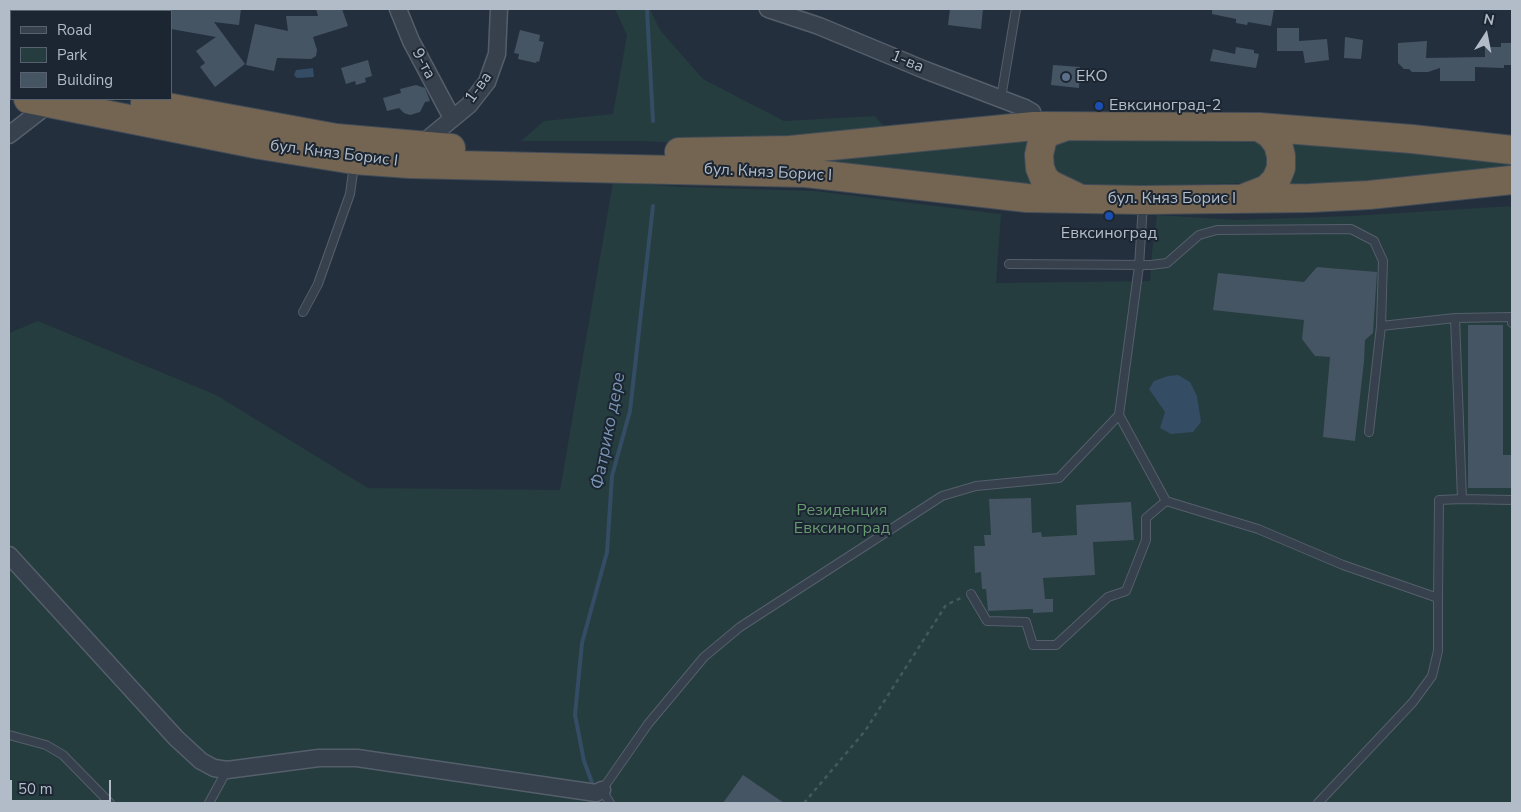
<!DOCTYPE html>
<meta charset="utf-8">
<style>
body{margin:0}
#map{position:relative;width:1521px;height:812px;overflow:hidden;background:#232f3d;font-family:"Nunito Sans",sans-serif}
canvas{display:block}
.frame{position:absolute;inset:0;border:10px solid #b2bcc9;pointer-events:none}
.legend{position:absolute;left:10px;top:10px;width:162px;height:90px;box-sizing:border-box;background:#1c2632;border:1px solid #58626e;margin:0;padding:6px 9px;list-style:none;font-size:15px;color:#b2bcc9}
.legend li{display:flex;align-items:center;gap:10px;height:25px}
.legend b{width:25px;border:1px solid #58626e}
.north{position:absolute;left:1461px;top:10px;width:50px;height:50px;-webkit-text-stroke:4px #1c2632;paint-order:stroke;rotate:11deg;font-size:14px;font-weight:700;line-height:20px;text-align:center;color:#b2bcc9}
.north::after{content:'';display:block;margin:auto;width:18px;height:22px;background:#b2bcc9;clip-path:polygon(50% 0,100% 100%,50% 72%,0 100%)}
.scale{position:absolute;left:10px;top:780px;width:101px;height:22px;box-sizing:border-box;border:2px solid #b2bcc9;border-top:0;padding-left:6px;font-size:15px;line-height:18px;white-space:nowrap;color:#b2bcc9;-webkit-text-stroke:4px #1c2632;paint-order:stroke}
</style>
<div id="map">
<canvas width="1521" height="812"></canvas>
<div class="frame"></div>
<ul class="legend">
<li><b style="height:6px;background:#37414d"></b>Road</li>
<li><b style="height:14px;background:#253d3e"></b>Park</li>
<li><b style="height:14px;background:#465564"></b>Building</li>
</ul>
<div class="north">N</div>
<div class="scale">50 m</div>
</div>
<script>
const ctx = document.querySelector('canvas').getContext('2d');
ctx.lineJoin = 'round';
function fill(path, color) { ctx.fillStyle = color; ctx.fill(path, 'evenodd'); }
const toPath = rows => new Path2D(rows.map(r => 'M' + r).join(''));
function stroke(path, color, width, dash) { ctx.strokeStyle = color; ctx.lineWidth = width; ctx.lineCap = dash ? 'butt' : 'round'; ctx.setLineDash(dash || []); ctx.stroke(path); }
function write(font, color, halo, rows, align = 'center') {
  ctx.font = font + ' "Nunito Sans",sans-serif'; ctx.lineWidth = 4; ctx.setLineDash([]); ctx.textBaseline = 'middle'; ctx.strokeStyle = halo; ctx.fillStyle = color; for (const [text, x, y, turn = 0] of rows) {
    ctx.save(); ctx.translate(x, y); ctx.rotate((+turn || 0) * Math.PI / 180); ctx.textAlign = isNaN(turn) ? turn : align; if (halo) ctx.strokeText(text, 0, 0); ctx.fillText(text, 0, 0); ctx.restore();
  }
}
const green = toPath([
 [615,9,650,9,660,30,703,79,784,121,875,116,887,130,723,145,640,141,521,141,544,121,613,114,627,35],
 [1062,137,1255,139,1264,141,1277,162,1252,183,1073,188,1055,182,1047,149],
 [1038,138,1039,186,794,161],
 [1289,139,1512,157,1512,169,1287,188,1296,163],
 [613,182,682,187,815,191,1001,214,996,283,1150,281,1152,252,1157,215,1236,220,1352,216,1512,206,1512,803,9,803,9,333,38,321,216,395,368,488,560,490]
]);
const water = toPath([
 [313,68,314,77,297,78,294,75,296,70],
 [1178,375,1190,382,1197,396,1201,422,1193,432,1171,434,1160,428,1165,412,1149,389,1154,381,1168,376]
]);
const stream = toPath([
 [647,9,653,121],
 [594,788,584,761,575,715,582,643,607,552,612,476,630,411,653,206]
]);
const building = toPath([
 [171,9,241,9,239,25,214,22,245,64,215,87,200,67,205,63,196,51,216,37,171,29],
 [316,9,342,9,348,26,313,37,317,50,316,56,311,59,277,58,274,71,246,65,255,24,288,31,286,16,318,16],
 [950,9,983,9,981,29,948,25],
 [1212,9,1274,9,1271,26,1248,22,1247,25,1236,23,1236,19,1212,14],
 [1277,28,1299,28,1299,41,1327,39,1329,60,1305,63,1303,51,1277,51],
 [520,30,540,35,539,41,544,42,539,62,537,61,536,63,518,59,519,54,514,53],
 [1345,37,1363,40,1361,59,1344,58],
 [1427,41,1426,58,1485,57,1485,47,1501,47,1501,43,1512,43,1512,65,1504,65,1504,68,1475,67,1475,81,1440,81,1440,68,1428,72,1412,72,1409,69,1404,69,1398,63,1398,43],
 [1236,47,1254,50,1254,53,1259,54,1256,68,1210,61,1213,49,1235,54],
 [368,60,372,76,365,78,366,82,356,85,355,81,346,84,341,68],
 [1053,65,1080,67,1079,88,1051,85],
 [416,85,425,88,430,101,425,102,420,112,410,115,404,113,399,108,387,111,383,98,401,93,400,89],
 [1317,267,1377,272,1373,333,1365,340,1364,361,1355,441,1323,437,1330,357,1315,356,1302,339,1304,320,1213,310,1218,273,1304,282],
 [1468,325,1503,325,1503,455,1512,455,1512,488,1468,488],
 [1031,498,1032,533,1041,532,1042,537,1077,535,1076,505,1131,502,1134,540,1093,542,1095,575,1043,578,1045,599,1053,599,1053,612,1033,613,1033,609,988,611,986,589,982,589,981,572,975,573,974,546,985,546,984,535,991,535,989,499],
 [743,775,784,803,723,803]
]);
const path = toPath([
 [9,51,11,51],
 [804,803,865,731,946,605,961,598]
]);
const lane = toPath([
 [1001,98,1016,9],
 [1143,204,1139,266,1119,415,1166,501,1258,529,1343,565,1438,598,1438,651,1432,676,1413,702,1318,803],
 [1009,264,1151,265,1167,263,1199,235,1217,230,1351,229,1374,241,1383,261,1381,326,1369,432],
 [303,312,318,284,350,194,354,165],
 [1381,326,1455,318,1512,317,1512,323],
 [1462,499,1512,500],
 [971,594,987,621,1026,622,1033,645,1056,645,1108,597,1126,591,1146,540,1146,518,1166,501],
 [1438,598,1439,500,1462,499,1455,318],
 [9,735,46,745,63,755,110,803],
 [209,803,227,770],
 [610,803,602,790,648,724,704,657,740,627,942,496,976,486,1059,478,1119,415]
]);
const street = toPath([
 [398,9,411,41,452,118],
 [768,9,819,26,925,70,1025,108,1032,112,1034,126],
 [24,11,25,9],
 [9,135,49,104],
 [417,145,429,138,469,105,487,82,497,54,499,9],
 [9,555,176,738,201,761,214,768,227,770,319,758,357,758,596,793,602,790]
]);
const highway = toPath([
 [9,75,11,75],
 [28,99,260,145,354,160,410,164,806,173,1027,198,1143,200,1310,198,1369,195,1512,180],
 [145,103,336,138,451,148],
 [1064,127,1050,132,1043,137,1039,155,1040,168,1044,178,1050,184,1077,197],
 [679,152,790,150,1034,126,1259,127,1412,139,1512,150],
 [1244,198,1267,189,1276,180,1281,168,1281,156,1278,144,1270,134,1259,127]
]);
const markers = [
 [1066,77,5,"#5c6f8a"],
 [1099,106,5,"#1a4fb4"],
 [1109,216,5,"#1a4fb4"]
];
const streetNames = [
 ["1-ва",907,62,22],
 ["9-та",423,64,62],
 ["1-ва",479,88,-54],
 ["бул. Княз Борис I",334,154,7],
 ["бул. Княз Борис I",768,173,3],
 ["бул. Княз Борис I",1172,199]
];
const poiNames = [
 ["ЕКО",1076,77],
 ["Евксиноград-2",1109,106],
 ["Евксиноград",1109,234,"center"]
];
const parkNames = [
 ["Резиденция",842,511],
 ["Евксиноград",842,529]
];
const waterNames = [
 ["Фатрико дере",609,431,-79]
];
fill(green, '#253d3e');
fill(water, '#354c65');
stroke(stream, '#354c65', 4);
fill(building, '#465564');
stroke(lane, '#555f6b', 10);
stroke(street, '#555f6b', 19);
stroke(highway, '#424c58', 30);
stroke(path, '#425a5b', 2.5, [4, 4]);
stroke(lane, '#37414d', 8);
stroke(street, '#37414d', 16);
stroke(highway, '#746553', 28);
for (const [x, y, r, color] of markers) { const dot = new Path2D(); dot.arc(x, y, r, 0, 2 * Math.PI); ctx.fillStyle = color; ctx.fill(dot); stroke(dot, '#1c2632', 2); }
write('16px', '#b2bcc9', '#1c2632', streetNames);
write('16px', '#b2bcc9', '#1c2632', poiNames, 'left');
write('16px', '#689a71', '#1c2632', parkNames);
write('italic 18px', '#7994b2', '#1c2632', waterNames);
</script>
